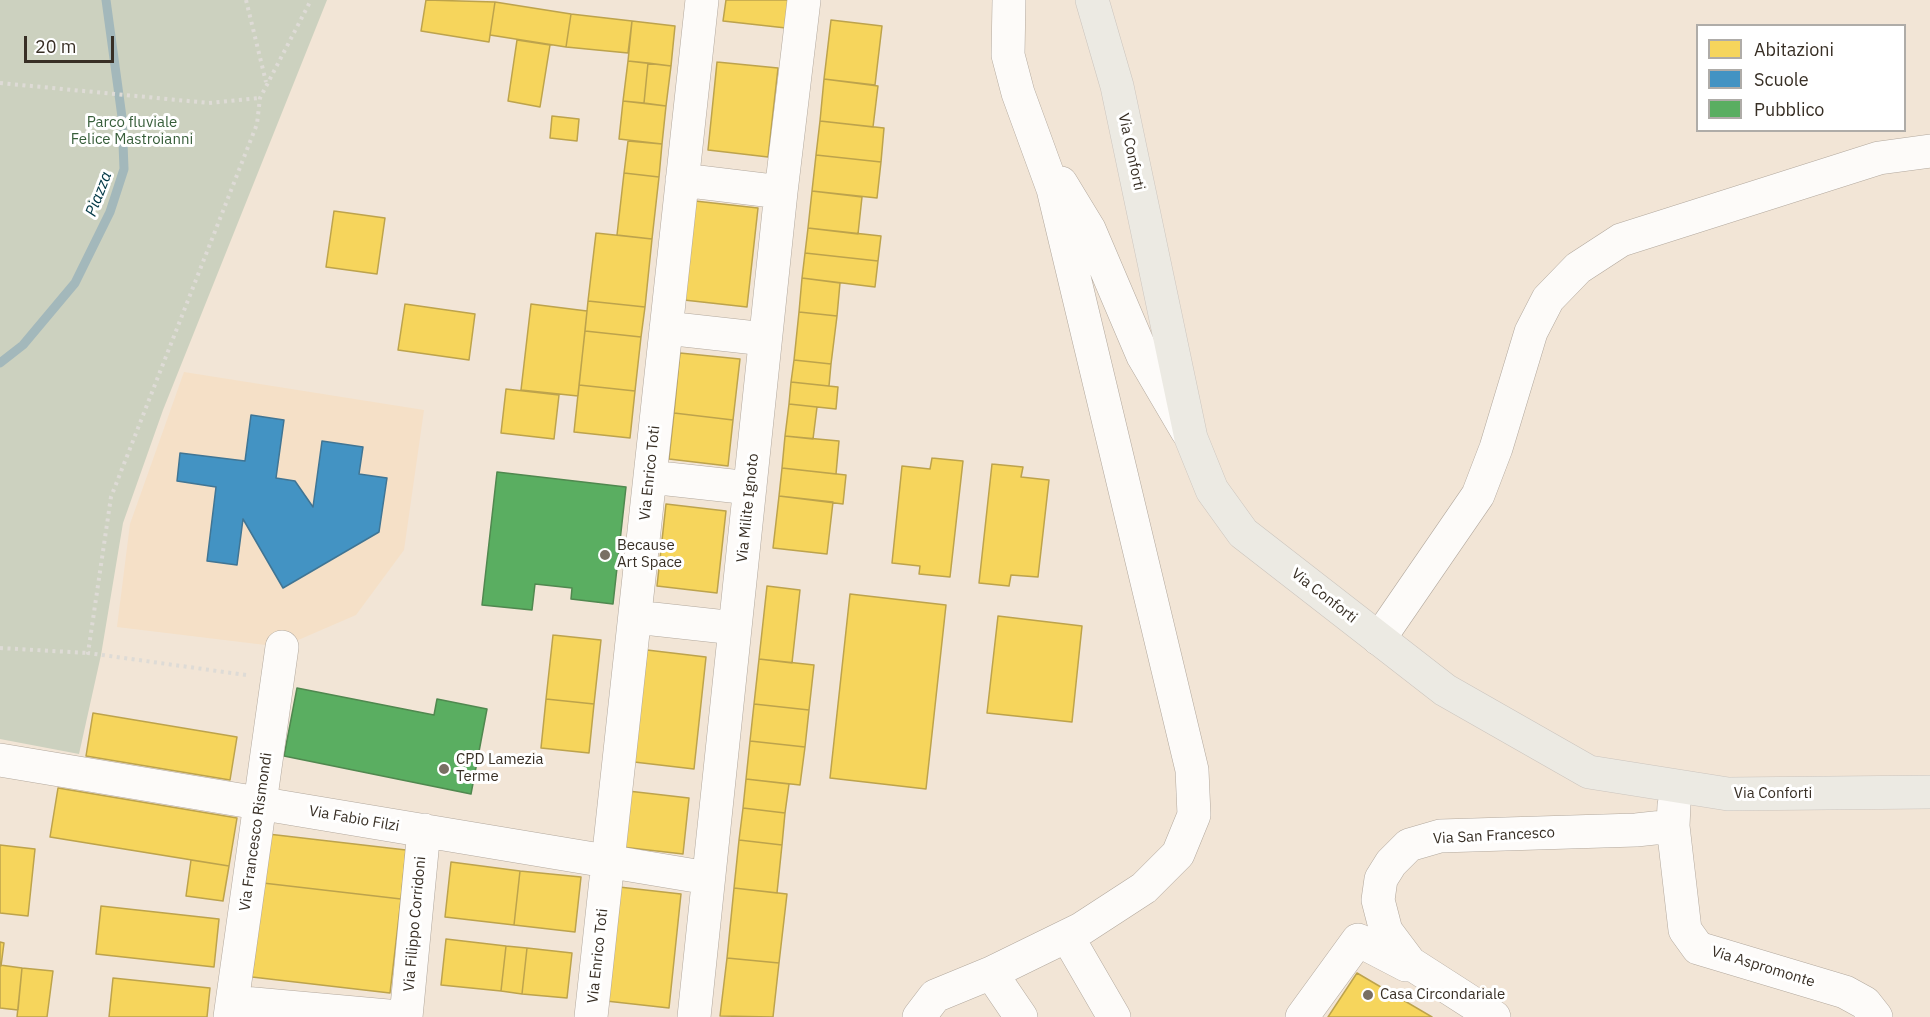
<!DOCTYPE html>
<style>
body{margin:0}
#map{position:relative;width:1930px;height:1017px;overflow:hidden;background:#f2e5d6;font-family:"IBM Plex Sans",sans-serif}
canvas{display:block}
.legend{position:absolute;left:1696px;top:24px;width:210px;height:108px;box-sizing:border-box;background:#fff;border:2px solid #afaca8;margin:0;padding:8px 10px;list-style:none;font-size:18px;color:#382f25}
.legend li{display:flex;align-items:center;gap:12px;height:30px}
.legend b{width:30px;border:2px solid #afaca8}
.scale{position:absolute;left:24px;top:36px;width:90px;height:27px;box-sizing:border-box;border:3px solid #382f25;border-top:0;padding-left:8px;font-size:18px;line-height:21px;white-space:nowrap;color:#382f25;-webkit-text-stroke:4px #fff;paint-order:stroke}
</style>
<div id="map">
<canvas width="1930" height="1017"></canvas>
<ul class="legend">
<li><b style="height:16px;background:#f6d55c"></b>Abitazioni</li>
<li><b style="height:16px;background:#4393c3"></b>Scuole</li>
<li><b style="height:16px;background:#5aae61"></b>Pubblico</li>
</ul>
<div class="scale">20 m</div>
</div>
<script>
const ctx = document.querySelector('canvas').getContext('2d');
ctx.lineJoin = 'round';
function fill(path, color) { ctx.fillStyle = color; ctx.fill(path, 'evenodd'); }
const toPath = rows => new Path2D(rows.map(r => 'M' + r).join(''));
function stroke(path, color, width, dash) { ctx.strokeStyle = color; ctx.lineWidth = width; ctx.lineCap = dash ? 'butt' : 'round'; ctx.setLineDash(dash || []); ctx.stroke(path); }
function write(font, color, halo, rows, align = 'center') {
  ctx.font = font + ' "IBM Plex Sans",sans-serif'; ctx.lineWidth = 6; ctx.setLineDash([]); ctx.textBaseline = 'middle'; ctx.strokeStyle = halo; ctx.fillStyle = color; for (const [text, x, y, turn = 0] of rows) {
    ctx.save(); ctx.translate(x, y); ctx.rotate((+turn || 0) * Math.PI / 180); ctx.textAlign = isNaN(turn) ? turn : align; if (halo) ctx.strokeText(text, 0, 0); ctx.fillText(text, 0, 0); ctx.restore();
  }
}
const built = toPath([
 [184,372,424,410,404,550,356,615,282,647,117,627,130,524]
]);
const green = toPath([
 [0,0,327,0,163,410,123,523,101,655,79,754,0,739]
]);
const homes = toPath([
 [426,0,495,2,489,42,421,31,426,0],
 [726,0,789,0,786,28,723,21,726,0],
 [495,2,571,14,566,47,490,35,495,2],
 [571,14,632,21,628,53,566,47,571,14],
 [831,20,882,26,875,85,824,79,831,20],
 [632,21,675,26,671,66,628,61,632,21],
 [517,40,550,45,540,107,508,101,517,40],
 [628,61,648,63,644,103,623,101,628,61],
 [717,62,778,68,768,157,708,150,717,62],
 [648,63,671,66,666,106,644,103,648,63],
 [824,79,878,86,873,127,820,121,824,79],
 [623,101,666,106,662,144,619,139,623,101],
 [552,116,579,119,577,141,550,138,552,116],
 [820,121,884,128,881,162,816,155,820,121],
 [628,141,662,144,659,177,624,173,628,141],
 [816,155,881,162,877,198,812,191,816,155],
 [624,173,659,177,652,239,617,235,624,173],
 [812,191,862,197,858,234,808,228,812,191],
 [695,201,758,208,747,307,684,300,695,201],
 [334,211,385,218,377,274,326,267,334,211],
 [808,228,881,236,878,261,805,253,808,228],
 [596,233,652,239,645,307,588,301,596,233],
 [805,253,878,261,875,287,802,278,805,253],
 [802,278,840,283,837,316,799,312,802,278],
 [588,301,645,307,641,337,585,331,588,301],
 [405,304,475,314,469,360,398,350,405,304],
 [531,304,587,311,578,396,521,390,531,304],
 [799,312,837,316,831,364,794,360,799,312],
 [585,331,641,337,635,391,579,385,585,331],
 [680,353,740,359,733,420,674,413,680,353],
 [794,360,831,364,829,386,791,382,794,360],
 [791,382,838,387,836,409,789,404,791,382],
 [579,385,635,391,630,438,574,432,579,385],
 [506,389,559,395,554,439,501,433,506,389],
 [789,404,817,407,813,439,785,436,789,404],
 [674,413,733,420,728,466,669,459,674,413],
 [785,436,839,441,836,474,782,468,785,436],
 [932,458,963,461,950,577,919,574,920,566,892,563,902,466,930,469,932,458],
 [992,464,1023,467,1021,477,1049,480,1038,577,1011,575,1009,586,979,583,992,464],
 [782,468,846,475,843,504,779,496,782,468],
 [779,496,833,502,827,554,773,548,779,496],
 [666,504,726,511,717,593,657,586,666,504],
 [767,586,800,590,792,663,759,659,767,586],
 [850,594,946,605,926,789,830,778,850,594],
 [998,616,1082,626,1072,722,987,713,998,616],
 [553,635,601,640,594,704,546,699,553,635],
 [647,650,706,657,694,769,634,762,647,650],
 [759,659,814,665,809,710,754,704,759,659],
 [546,699,594,704,589,753,541,748,546,699],
 [754,704,809,710,805,747,750,741,754,704],
 [93,713,237,737,230,780,86,756,93,713],
 [750,741,805,747,800,785,746,779,750,741],
 [746,779,789,784,785,813,743,808,746,779],
 [58,788,237,818,229,866,50,837,58,788],
 [628,791,689,798,683,854,622,847,628,791],
 [743,808,785,813,782,845,739,840,743,808],
 [268,834,406,850,401,899,263,883,268,834],
 [739,840,782,845,777,893,734,888,739,840],
 [0,845,35,849,28,916,0,913,0,845],
 [191,860,229,866,223,901,186,896,191,860],
 [451,862,520,871,514,925,445,917,451,862],
 [520,871,581,877,575,932,514,925,520,871],
 [263,883,401,899,390,993,252,977,263,883],
 [619,887,681,894,669,1008,606,1001,619,887],
 [734,888,787,894,779,963,727,958,734,888],
 [101,906,219,919,214,967,96,954,101,906],
 [446,939,506,946,501,991,441,985,446,939],
 [0,942,4,943,1,966,0,965,0,942],
 [506,946,527,948,522,994,501,991,506,946],
 [527,948,572,953,567,998,522,994,527,948],
 [727,958,779,963,773,1017,720,1016,727,958],
 [0,965,22,968,18,1010,0,1008,0,965],
 [22,968,53,971,47,1017,17,1017,22,968],
 [1357,973,1432,1017,1328,1017,1357,973],
 [113,978,210,988,207,1017,109,1017,113,978]
]);
const schools = toPath([
 [251,415,284,420,276,478,295,481,313,507,322,441,363,447,359,474,387,478,379,532,283,588,243,519,237,565,207,561,216,487,177,481,180,453,245,461,251,415]
]);
const public = toPath([
 [497,472,626,487,613,604,571,599,572,588,535,584,532,610,482,605,497,472],
 [297,688,434,715,437,699,487,709,471,794,284,756,297,688]
]);
const stream = toPath([
 [0,363,23,345,75,283,110,212,124,169,122,117,106,0]
]);
const path = toPath([
 [246,0,266,82],
 [0,83,209,103,260,98],
 [0,648,88,653],
 [246,675,88,653,111,497,257,124,260,98,311,0]
]);
const minor = toPath([
 [682,180,781,192],
 [1061,183,1089,229,1143,356,1187,431],
 [666,328,765,339],
 [650,477,750,488],
 [635,617,735,628],
 [1379,639,1478,495,1496,448,1531,332,1548,299,1578,268,1621,240,1879,158,1930,151],
 [0,760,708,878],
 [1674,805,1673,826,1685,930,1698,948,1845,992,1865,1003,1876,1017],
 [1067,936,1114,1017],
 [991,973,1021,1017],
 [232,1002,399,1017],
 [230,1017,282,647],
 [406,1017,424,830],
 [591,1017,702,0],
 [694,1017,781,192,804,0],
 [919,1017,935,996,991,973,1081,929,1144,888,1178,854,1194,815,1192,770,1053,189,1018,93,1008,55,1009,0],
 [1302,1017,1358,940,1406,965],
 [1494,1017,1410,963,1386,931,1378,900,1381,879,1391,863,1409,845,1440,836,1636,830,1673,826]
]);
const major = toPath([
 [1092,0,1117,86,1191,438,1212,490,1243,533,1445,690,1589,772,1728,794,1930,792]
]);
const markers = [
 [605,555,6,"#796f63"],
 [444,769,6,"#796f63"],
 [1368,995,6,"#796f63"]
];
const parkNames = [
 ["Parco fluviale",132,123],
 ["Felice Mastroianni",132,140]
];
const streetNames = [
 ["Via Conforti",1131,152,78],
 ["Via Enrico Toti",650,473,-84],
 ["Via Milite Ignoto",748,508,-84],
 ["Via Conforti",1324,596,38],
 ["Via Conforti",1773,794],
 ["Via Fabio Filzi",354,819,10],
 ["Via Francesco Rismondi",256,832,-82],
 ["Via San Francesco",1494,836,-3],
 ["Via Filippo Corridoni",415,924,-85],
 ["Via Enrico Toti",598,956,-84],
 ["Via Aspromonte",1763,967,17]
];
const poiNames = [
 ["Because",617,546],
 ["Art Space",617,563],
 ["CPD Lamezia",456,760],
 ["Terme",456,777],
 ["Casa Circondariale",1380,995]
];
const waterNames = [
 ["Piazza",99,194,-69]
];
fill(built, '#f5e0c7');
fill(green, '#ccd1bf');
fill(homes, '#f6d55c');
stroke(homes, '#bda34c', 1.5);
fill(schools, '#4393c3');
stroke(schools, '#407594', 1.5);
fill(public, '#5aae61');
stroke(public, '#50884f', 1.5);
stroke(stream, '#a3b8bb', 9);
stroke(minor, '#b2a89d', 34);
stroke(major, '#cbc4bd', 34);
stroke(path, '#dedbd6', 4, [3, 4.5]);
stroke(minor, '#fdfbf9', 33);
stroke(major, '#eceae3', 33);
for (const [x, y, r, color] of markers) { const dot = new Path2D(); dot.arc(x, y, r, 0, 2 * Math.PI); ctx.fillStyle = color; ctx.fill(dot); stroke(dot, '#fff', 2); }
write('15px', '#375e3a', '#fff', parkNames);
write('15px', '#382f25', '#fff', streetNames);
write('15px', '#382f25', '#fff', poiNames, 'left');
write('italic 16px', '#003745', '#fff', waterNames);
</script>
